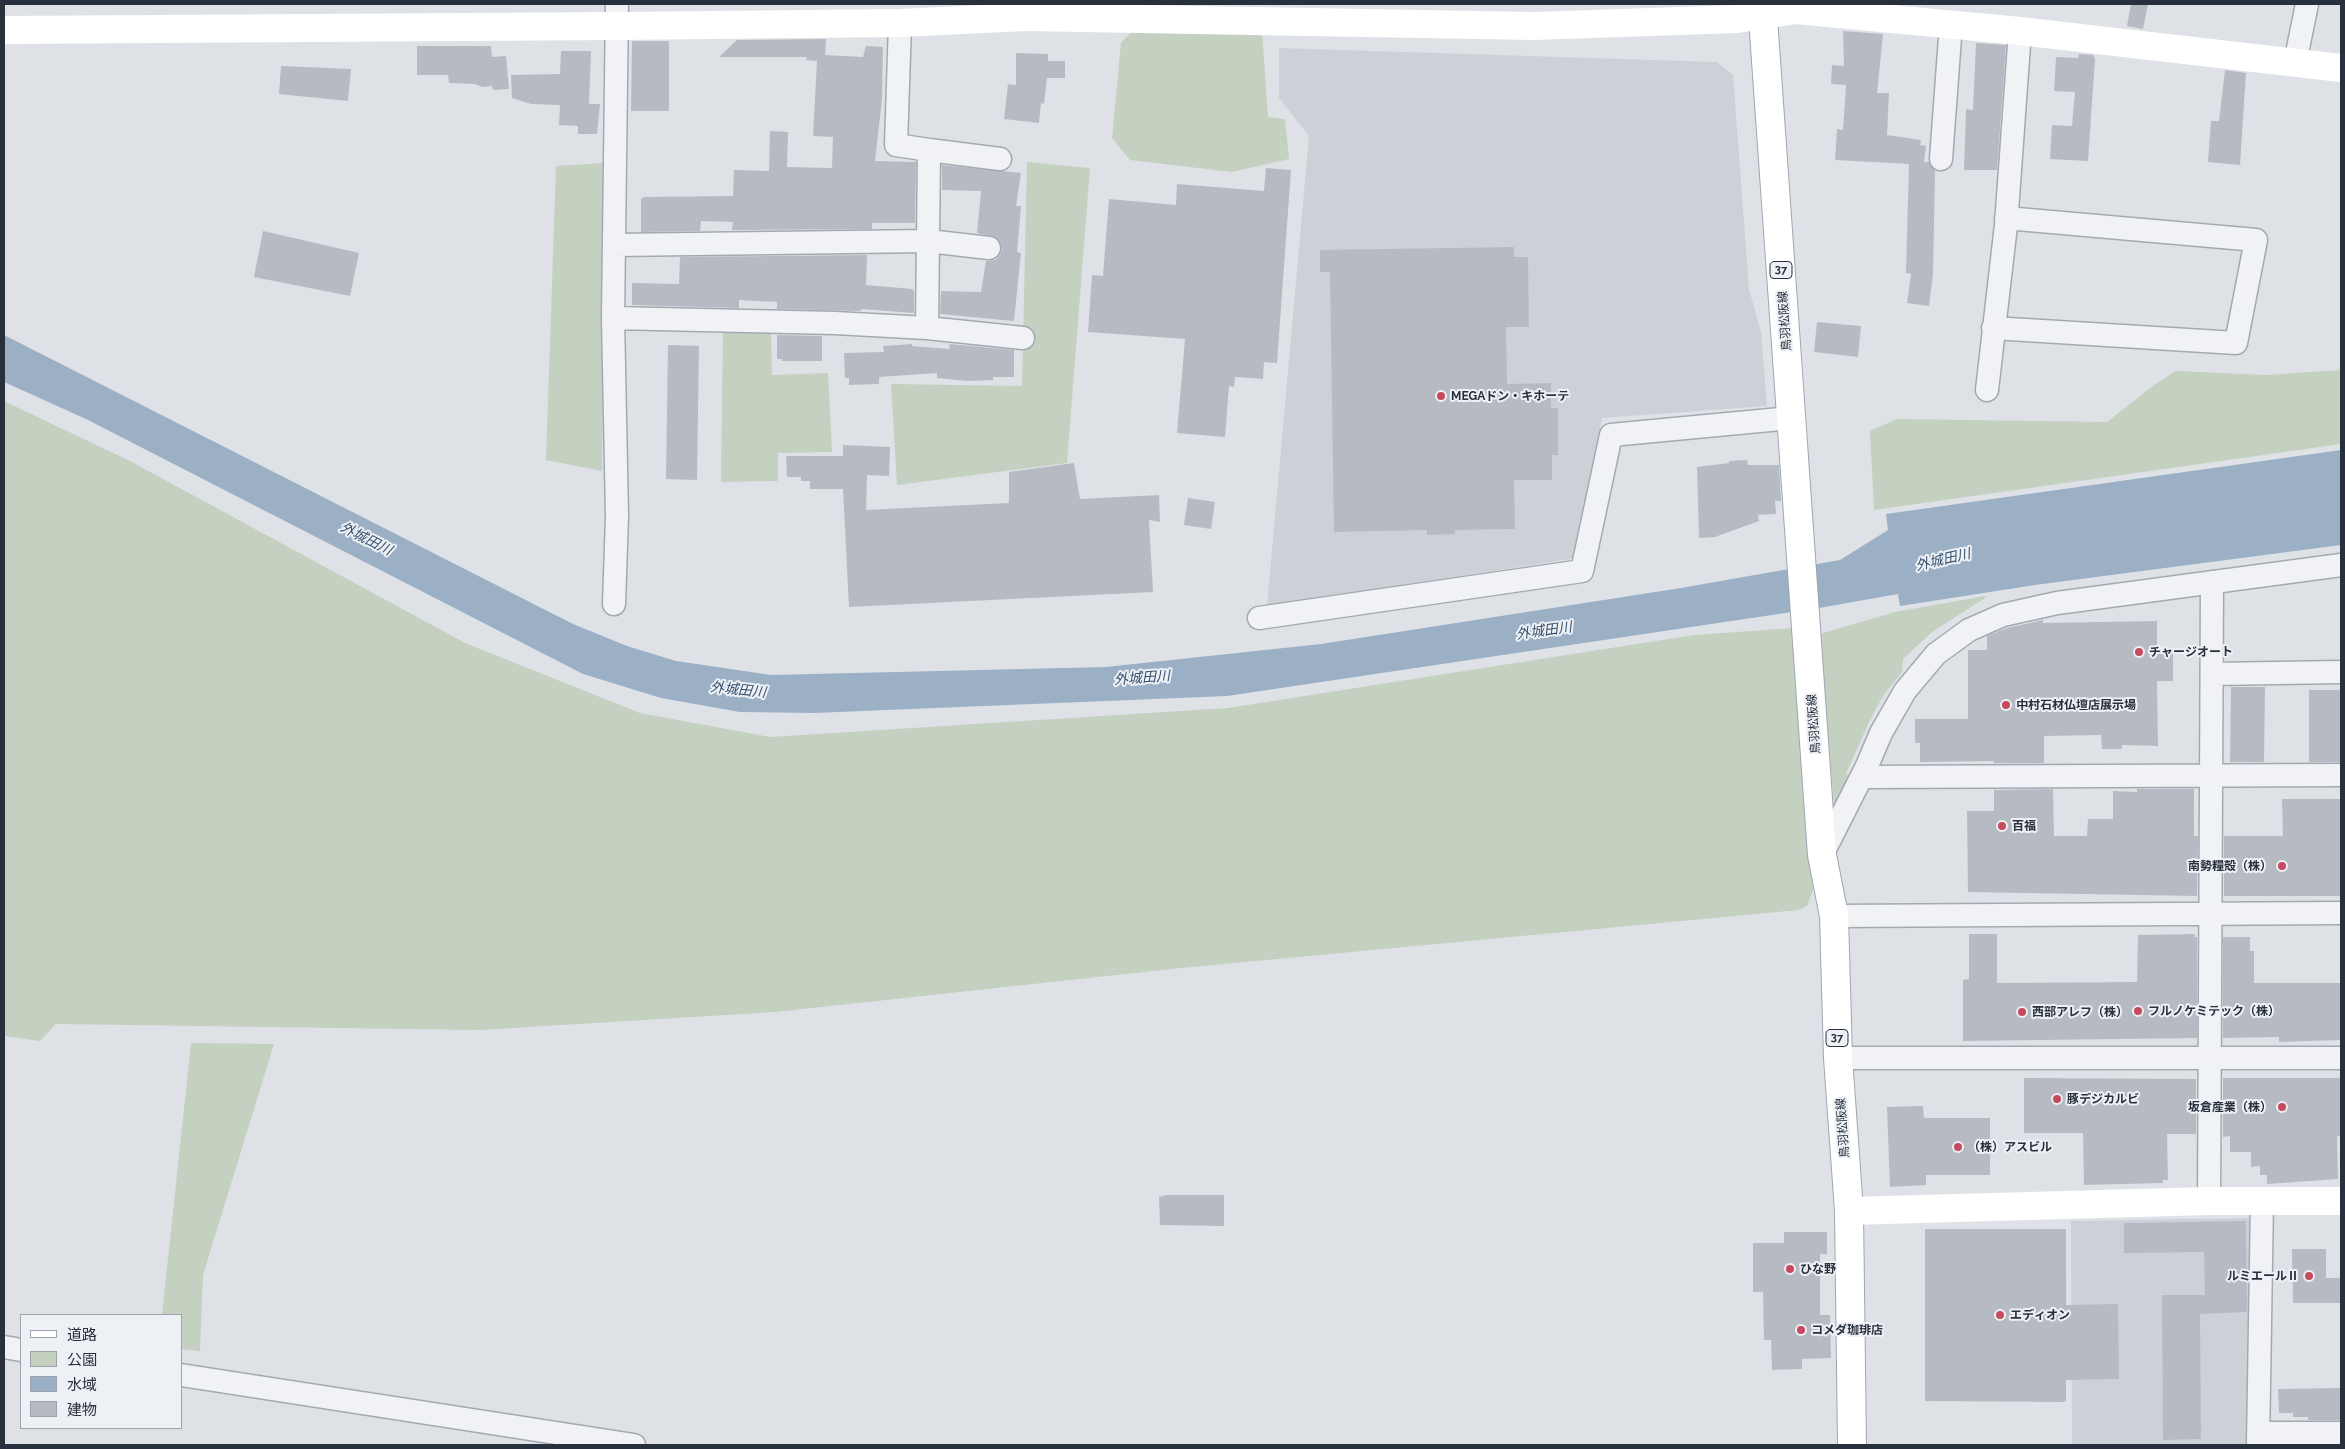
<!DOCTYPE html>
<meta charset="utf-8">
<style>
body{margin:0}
#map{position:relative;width:2345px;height:1449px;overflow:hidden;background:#dee2e7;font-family:Raleway,"Noto Sans JP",sans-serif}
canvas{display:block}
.frame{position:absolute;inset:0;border:5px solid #28303d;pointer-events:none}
.legend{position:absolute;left:20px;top:1314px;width:162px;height:115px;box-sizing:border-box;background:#edf0f4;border:1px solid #9ea3ab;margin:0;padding:6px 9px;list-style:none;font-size:15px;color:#28303d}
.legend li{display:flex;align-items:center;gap:10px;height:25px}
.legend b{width:25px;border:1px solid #9ea3ab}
</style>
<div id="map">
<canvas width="2345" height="1449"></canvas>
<div class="frame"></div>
<ul class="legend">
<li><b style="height:6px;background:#fff"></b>道路</li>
<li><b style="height:14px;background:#c4d0c0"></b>公園</li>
<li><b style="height:14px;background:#9bb0c5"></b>水域</li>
<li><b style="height:14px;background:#b6bbc3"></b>建物</li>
</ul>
</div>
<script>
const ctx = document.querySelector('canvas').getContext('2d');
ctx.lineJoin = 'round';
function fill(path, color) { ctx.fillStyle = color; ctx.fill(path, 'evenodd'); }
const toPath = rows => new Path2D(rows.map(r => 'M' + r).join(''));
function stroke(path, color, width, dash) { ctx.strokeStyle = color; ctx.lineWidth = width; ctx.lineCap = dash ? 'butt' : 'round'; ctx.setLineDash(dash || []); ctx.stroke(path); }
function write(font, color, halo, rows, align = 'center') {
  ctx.font = font + ' Raleway,"Noto Sans JP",sans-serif'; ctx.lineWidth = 4; ctx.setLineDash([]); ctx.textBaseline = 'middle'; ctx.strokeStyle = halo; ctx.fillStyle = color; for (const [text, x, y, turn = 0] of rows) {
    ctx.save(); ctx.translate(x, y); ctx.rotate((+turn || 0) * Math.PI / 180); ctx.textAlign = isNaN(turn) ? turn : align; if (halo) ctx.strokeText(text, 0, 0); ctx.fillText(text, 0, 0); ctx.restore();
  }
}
const built = toPath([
 [1279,48,1717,62,1733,75,1749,289,1761,332,1767,406,1602,418,1576,558,1267,606,1309,136,1279,98],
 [2250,1218,2254,1445,2072,1445,2071,1221]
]);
const green = toPath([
 [1135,28,1262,31,1268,117,1285,119,1289,159,1232,172,1130,160,1112,138,1121,43],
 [1027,162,1090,168,1067,463,897,485,891,384,1022,386],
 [605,163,602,471,546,460,556,166],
 [723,330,771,331,772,375,828,373,832,452,778,453,778,481,721,482],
 [2341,370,2341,444,1874,510,1870,431,1897,419,2107,422,2154,385,2176,371,2267,375],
 [4,401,130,461,465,643,640,713,770,737,1228,708,1694,635,1794,628,1805,802,1813,890,1807,906,1799,910,1181,968,775,1012,480,1030,56,1024,40,1041,4,1036],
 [1985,596,1985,598,1932,632,1903,659,1902,672,1883,696,1869,722,1846,774,1855,779,1835,818,1820,634,1895,612],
 [191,1043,274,1044,203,1275,200,1351,181,1349,181,1315,162,1315]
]);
const water = toPath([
 [4,335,573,624,627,646,676,661,771,675,1106,667,1321,644,1681,588,1840,560,1888,530,1886,514,2341,450,2341,545,2035,585,1900,606,1898,594,1819,608,1227,696,814,713,740,712,661,698,583,674,86,419,4,382]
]);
const building = toPath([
 [2131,4,2148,4,2143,29,2127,26],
 [1843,31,1883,34,1877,93,1889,93,1887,135,1921,140,1920,145,1926,146,1924,162,1929,162,1935,171,1933,274,1929,306,1907,303,1911,274,1906,273,1909,164,1835,160,1837,129,1843,130,1846,85,1831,84,1832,65,1844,66],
 [826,39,825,55,863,57,866,46,883,47,882,99,875,161,916,162,915,223,872,223,872,229,732,230,733,222,701,221,700,231,641,232,641,199,644,197,733,196,734,170,769,171,770,131,788,132,787,167,832,168,833,137,813,136,817,61,806,60,807,57,719,57,737,40],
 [632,41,669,41,669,111,631,111],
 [1976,43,2006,45,1997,170,1964,170,1966,109,1973,110],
 [417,46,491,46,492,57,506,56,509,89,493,90,492,86,482,87,475,84,449,83,448,75,417,75],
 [561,51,591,51,589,104,600,104,597,134,578,134,578,126,559,125,560,105,531,104,512,98,511,75,560,74],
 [1016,53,1048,54,1048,61,1065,61,1065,78,1047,78,1044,104,1041,103,1039,123,1004,119,1008,84,1016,85],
 [2079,54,2093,55,2095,59,2088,161,2050,159,2052,125,2072,126,2075,92,2054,91,2056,57,2078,58],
 [281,66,351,69,348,101,279,94],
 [2225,70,2246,73,2240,165,2208,162,2211,121,2219,121],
 [942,165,1021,173,1016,206,1021,206,1017,252,1021,253,1014,321,940,314,941,291,981,292,986,261,995,260,1000,255,1002,249,996,237,977,233,981,191,942,190],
 [1266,168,1291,170,1277,363,1264,362,1263,379,1235,377,1234,387,1229,386,1225,437,1177,433,1185,339,1088,332,1092,275,1103,276,1109,199,1176,205,1177,184,1264,191],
 [263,231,359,253,350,296,254,277],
 [1514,247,1514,257,1528,257,1529,327,1506,327,1507,384,1551,383,1551,408,1558,408,1558,455,1552,455,1552,480,1514,480,1515,529,1455,530,1455,534,1427,535,1427,530,1334,532,1330,272,1320,272,1320,250],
 [867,255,866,285,912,289,914,291,914,313,861,309,861,311,777,309,777,302,739,300,739,308,632,305,632,283,679,284,680,257],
 [1817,322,1861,326,1858,357,1814,352],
 [777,335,822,336,822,361,782,361,782,359,777,359],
 [912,344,912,346,950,349,949,344,1014,350,1014,377,993,377,993,380,967,381,937,378,937,373,879,377,879,384,849,385,849,378,845,378,844,353,884,352,883,346],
 [668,345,699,346,697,480,666,479],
 [843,445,890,447,889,476,867,475,866,510,1009,503,1009,472,1074,463,1080,499,1159,495,1160,522,1149,520,1153,592,849,607,843,489,810,489,810,481,801,481,801,477,787,477,786,456,843,456],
 [1747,460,1748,465,1779,465,1781,501,1775,501,1776,514,1758,515,1759,521,1715,537,1699,538,1697,467,1729,463,1729,461],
 [1188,498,1215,502,1211,529,1184,525],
 [2043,620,2043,623,2157,621,2157,651,2173,651,2173,681,2157,681,2158,746,2122,745,2122,749,2102,749,2101,735,2044,736,2044,763,1994,763,1994,761,1920,762,1920,743,1915,743,1915,719,1968,719,1968,650,1987,650,1987,636,2007,628],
 [2231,687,2265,687,2264,762,2230,762],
 [2309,690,2340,690,2340,762,2309,762],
 [2053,789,2054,836,2087,836,2088,819,2113,819,2113,791,2137,792,2137,789,2194,789,2194,836,2198,836,2197,896,1968,892,1967,811,1994,811,1994,790],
 [2282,799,2341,799,2341,896,2224,896,2224,836,2283,836],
 [1969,934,1997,934,1997,983,2137,982,2138,935,2195,934,2194,937,2197,937,2197,1038,1963,1041,1963,980,1969,979],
 [2223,937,2250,937,2250,951,2254,951,2254,983,2341,983,2341,1040,2279,1042,2279,1037,2223,1038],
 [2024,1078,2196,1079,2196,1134,2167,1134,2168,1180,2163,1180,2163,1183,2084,1185,2083,1133,2024,1133],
 [2223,1078,2341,1078,2341,1136,2337,1136,2338,1179,2267,1184,2267,1175,2260,1175,2260,1166,2251,1167,2251,1152,2230,1152,2230,1136,2223,1137],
 [1923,1106,1924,1118,1990,1118,1990,1175,1926,1175,1926,1185,1890,1187,1887,1107],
 [1166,1195,1224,1195,1224,1226,1160,1225,1159,1197],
 [2246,1221,2247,1312,2200,1314,2201,1439,2163,1440,2162,1295,2205,1295,2204,1252,2124,1253,2124,1223],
 [1925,1229,2066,1229,2066,1305,2118,1304,2119,1379,2066,1380,2066,1401,2063,1402,1925,1401],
 [1784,1232,1827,1232,1827,1254,1820,1254,1820,1315,1830,1315,1831,1358,1802,1359,1802,1369,1772,1370,1771,1340,1764,1340,1763,1292,1753,1292,1753,1243,1784,1243],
 [2292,1249,2326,1249,2326,1278,2341,1278,2341,1303,2293,1303],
 [2341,1388,2341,1420,2308,1420,2308,1417,2293,1417,2293,1413,2279,1413,2278,1389]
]);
const street = toPath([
 [2295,63,2307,4],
 [929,150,1000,159],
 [1941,159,1951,24],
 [614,245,928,241,989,248],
 [613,318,835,323,927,328,929,150,896,145,900,23],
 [927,328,1023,338],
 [1993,328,2236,343,2256,240,2006,218],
 [1987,390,2006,225,2020,31],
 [614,604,617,516,613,318,617,4],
 [1259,618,1582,571,1611,435,1791,418],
 [2212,674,2341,672],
 [1862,777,2341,775],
 [1822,855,1867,766,1881,733,1905,691,1936,654,1969,630,2003,615,2057,603,2341,565],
 [1834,916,2341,913],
 [1838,1058,2341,1058],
 [2209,1201,2212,582],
 [4,1347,21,1350],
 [181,1375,634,1445],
 [2258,1433,2341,1433],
 [2258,1445,2262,1201]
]);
const secondary = toPath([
 [4,30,617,26,900,23,1026,17,1534,26,1737,19,1796,10,2020,31,2341,68],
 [1849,1211,2209,1201,2341,1201]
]);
const primary = toPath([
 [1762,4,1822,855,1834,916,1838,1058,1849,1211,1852,1445]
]);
const markers = [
 [1441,396,5,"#c54a5e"],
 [2139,652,5,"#c54a5e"],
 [2006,705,5,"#c54a5e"],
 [2002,826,5,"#c54a5e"],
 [2282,866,5,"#c54a5e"],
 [2138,1011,5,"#c54a5e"],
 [2022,1012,5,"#c54a5e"],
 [2057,1099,5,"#c54a5e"],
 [2282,1107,5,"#c54a5e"],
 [1958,1147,5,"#c54a5e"],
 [1790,1269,5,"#c54a5e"],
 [2309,1276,5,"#c54a5e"],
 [2000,1315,5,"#c54a5e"],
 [1801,1330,5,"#c54a5e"]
];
const shields = [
 [1781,270,22],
 [1837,1038,22]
];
const shieldNames = [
 ["37",1781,270],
 ["37",1837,1038]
];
const streetNames = [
 ["鳥羽松阪線",1785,321,-94],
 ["鳥羽松阪線",1814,724,-94],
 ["鳥羽松阪線",1843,1128,-94]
];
const poiNames = [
 ["MEGAドン・キホーテ",1451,396],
 ["チャージオート",2149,652],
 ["中村石材仏壇店展示場",2016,705],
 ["百福",2012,826],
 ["南勢糧殻（株）",2272,866,"right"],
 ["フルノケミテック（株）",2148,1011],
 ["西部アレフ（株）",2032,1012],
 ["豚デジカルビ",2067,1099],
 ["坂倉産業（株）",2272,1107,"right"],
 ["（株）アスビル",1968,1147],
 ["ひな野",1800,1269],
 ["ルミエールⅡ",2299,1276,"right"],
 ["エディオン",2010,1315],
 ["コメダ珈琲店",1811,1330]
];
const waterNames = [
 ["外城田川",366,539,27],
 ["外城田川",1943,560,-13],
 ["外城田川",1544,631,-8],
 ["外城田川",1142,678,-4],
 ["外城田川",738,690,6]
];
fill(built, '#ccd1d8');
fill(green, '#c4d0c0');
fill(water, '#9bb0c5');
fill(building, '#b6bbc3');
stroke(street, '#a4a9b1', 25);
stroke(primary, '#9ea6b2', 30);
stroke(street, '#f1f2f5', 22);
stroke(secondary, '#fff', 28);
stroke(primary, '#fff', 28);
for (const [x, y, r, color] of markers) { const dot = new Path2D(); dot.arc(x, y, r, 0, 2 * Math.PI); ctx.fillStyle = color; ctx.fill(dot); stroke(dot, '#edf0f4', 2); }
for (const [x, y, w] of shields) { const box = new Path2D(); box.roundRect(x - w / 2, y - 8.5, w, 17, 4); ctx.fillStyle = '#edf0f4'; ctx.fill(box); stroke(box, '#28303d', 1); }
write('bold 11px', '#28303d', null, shieldNames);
write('12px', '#28303d', '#edf0f4', streetNames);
write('bold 12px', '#28303d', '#edf0f4', poiNames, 'left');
write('italic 14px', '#354f6e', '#edf0f4', waterNames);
</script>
